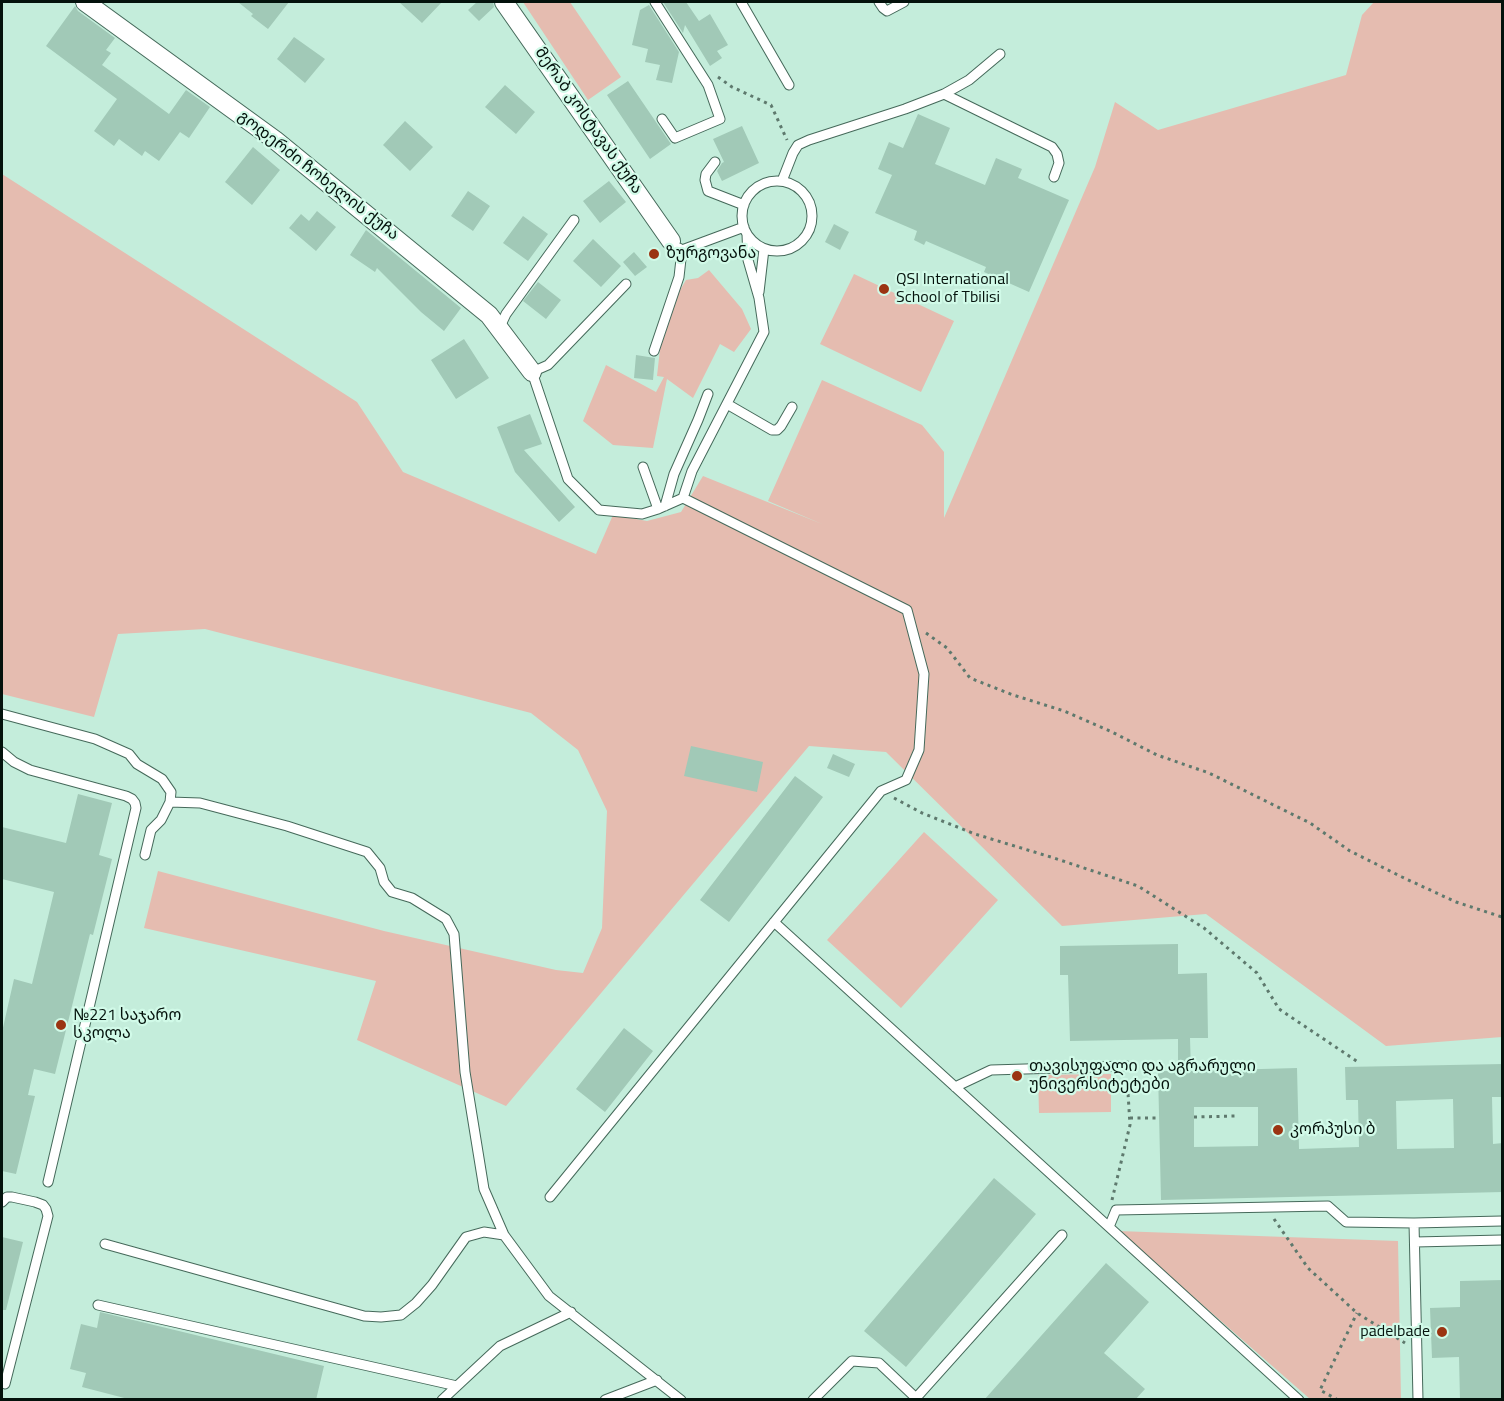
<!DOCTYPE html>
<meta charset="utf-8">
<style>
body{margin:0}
#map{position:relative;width:1504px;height:1401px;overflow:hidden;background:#c4eddb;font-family:"Titillium Web",sans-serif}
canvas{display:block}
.frame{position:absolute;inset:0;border:3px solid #04120c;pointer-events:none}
</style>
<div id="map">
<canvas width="1504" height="1401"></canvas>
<div class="frame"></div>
</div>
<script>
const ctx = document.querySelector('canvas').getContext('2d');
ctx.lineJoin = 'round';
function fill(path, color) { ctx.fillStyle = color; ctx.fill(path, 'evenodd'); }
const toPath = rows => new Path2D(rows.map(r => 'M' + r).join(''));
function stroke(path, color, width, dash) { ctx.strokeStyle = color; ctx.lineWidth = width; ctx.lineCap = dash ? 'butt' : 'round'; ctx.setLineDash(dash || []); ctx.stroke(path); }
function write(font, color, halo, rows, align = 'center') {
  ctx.font = font + ' "Titillium Web","Noto Sans Georgian",sans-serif'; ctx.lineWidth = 4.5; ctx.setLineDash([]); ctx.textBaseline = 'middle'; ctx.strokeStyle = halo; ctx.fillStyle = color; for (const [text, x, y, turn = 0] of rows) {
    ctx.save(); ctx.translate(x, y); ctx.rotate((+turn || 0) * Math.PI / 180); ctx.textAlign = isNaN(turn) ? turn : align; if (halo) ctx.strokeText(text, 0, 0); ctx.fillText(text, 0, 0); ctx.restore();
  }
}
const green = toPath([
 [523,2,570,2,621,77,588,100],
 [1374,2,1502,2,1502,1037,1386,1046,1206,914,1062,926,886,752,809,746,506,1106,357,1040,376,981,144,928,158,871,384,931,556,970,583,973,602,928,607,811,578,750,531,713,205,629,118,634,94,717,2,694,2,174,357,402,403,472,596,554,613,515,647,521,681,512,703,476,822,524,768,501,822,380,922,425,944,452,944,518,1095,167,1115,102,1158,130,1346,75,1362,15],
 [709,270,742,309,751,329,734,352,720,344,693,398,667,379,653,448,613,445,583,421,606,365,656,392,664,377,657,376,661,340,673,302,686,280,698,278],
 [854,274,954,321,921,392,820,344],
 [924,832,998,900,901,1008,827,940],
 [1111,1074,1111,1112,1039,1113,1038,1075],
 [1118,1231,1398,1241,1401,1399,1310,1399]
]);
const building = toPath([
 [238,2,289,2,268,29,251,16,253,14],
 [399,2,442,2,422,23],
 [477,2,493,2,494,7,479,21,468,10],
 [663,2,686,2,699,21,710,14,728,45,717,51,722,58,710,66,685,25,683,33],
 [649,5,679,52,672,83,656,80,660,65,645,62,648,49,632,45,640,10],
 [75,6,78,11,115,38,106,50,111,53,102,65,116,75,169,114,186,90,210,107,189,138,180,132,159,161,145,151,142,156,119,139,114,146,94,131,117,99,46,46],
 [294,37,325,59,305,83,277,59],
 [628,81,671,144,650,159,607,95],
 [505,85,535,112,516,134,485,107],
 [918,114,950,128,935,164,985,185,996,158,1022,169,1018,178,1069,200,1029,292,984,272,986,267,926,241,924,245,914,240,917,231,875,213,892,175,878,169,889,142,903,148],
 [405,121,433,147,410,171,383,145],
 [742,126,759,163,722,181,717,171,722,163,724,162,713,139],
 [253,147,280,170,252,205,225,182],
 [609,181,626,202,600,223,583,201],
 [468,191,490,206,473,231,451,216],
 [317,211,336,227,316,251,289,228,301,214,309,221],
 [523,216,548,234,528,261,503,243],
 [834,224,849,232,840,250,825,242],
 [366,230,461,308,444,331,421,312,377,268,375,272,350,255],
 [593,239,621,266,601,287,573,261],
 [634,252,647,267,635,276,623,262],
 [538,282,561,300,546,319,523,301],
 [464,339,489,378,456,399,431,360],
 [636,355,655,358,653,380,634,378],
 [530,414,542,444,524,450,575,507,559,522,515,472,497,427],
 [691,746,763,762,757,792,684,776],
 [833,754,855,764,849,777,827,768],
 [795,776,823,797,729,922,700,900],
 [78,794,112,803,99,855,112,859,93,935,90,934,55,1074,34,1069,28,1095,35,1096,16,1174,2,1171,2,1032,14,979,32,984,54,892,2,879,2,827,66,843],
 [1178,944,1178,974,1207,973,1208,1038,1190,1038,1191,1071,1297,1068,1299,1149,1359,1147,1358,1100,1346,1100,1345,1067,1503,1064,1503,1097,1492,1097,1493,1144,1503,1143,1503,1192,1161,1200,1158,1071,1178,1071,1178,1039,1070,1041,1068,975,1060,975,1060,946],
 [1453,1099,1454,1148,1397,1149,1396,1101],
 [1194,1107,1258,1107,1258,1146,1194,1147],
 [624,1028,653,1051,605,1112,576,1089],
 [994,1178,1036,1214,906,1367,864,1331],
 [2,1237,23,1242,6,1310,2,1310],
 [1106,1263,1149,1302,1104,1353,1145,1389,1135,1400,984,1400],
 [1503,1280,1503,1400,1460,1400,1459,1357,1432,1358,1430,1308,1460,1307,1460,1281],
 [100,1312,324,1366,316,1400,132,1400,82,1387,86,1373,70,1369,81,1324,97,1328]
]);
const path = toPath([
 [718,77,732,87,771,105,787,140],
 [926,633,947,648,970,678,1013,695,1064,711,1112,732,1157,755,1209,773,1310,823,1350,851,1402,877,1456,902,1502,917],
 [894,798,922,813,975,834,1054,858,1138,886,1204,928,1257,973,1279,1009,1358,1062],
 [1194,1117,1236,1116],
 [1130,1118,1159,1118],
 [1112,1200,1130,1125,1127,1077],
 [1274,1219,1308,1268,1357,1313,1405,1343],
 [1338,1400,1320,1390,1357,1313]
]);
const lane = toPath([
 [655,2,708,85,720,119,675,138,662,119],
 [741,2,789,85],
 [879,2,883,8,887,11,904,2],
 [944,94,1052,147,1057,154,1059,163,1054,177],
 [715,162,706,174,705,180,708,191,744,205],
 '742 216a35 35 0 1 1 70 0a35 35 0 1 1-70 0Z',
 [782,181,793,153,798,145,809,140,905,109,944,94,969,80,1000,54],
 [679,248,682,250,744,227],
 [759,292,764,249],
 [499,329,506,314,574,220],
 [654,351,679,277,682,250],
 [727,404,772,430,777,430,781,426,792,407],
 [643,467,658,509],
 [683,498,692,471,764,332,759,298,748,260,747,234],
 [665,506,674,474,698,420,708,394],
 [2,714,95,739,129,754,137,764,162,779,171,792,170,802,161,820,151,830,145,855],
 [2,752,14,762,30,770,126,796,132,799,135,803,136,808,48,1182],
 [170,802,200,803,287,826,367,852,380,868,384,882,392,892,412,898,446,919,454,934,465,1072,484,1189,504,1235],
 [774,922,1109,1227,1116,1210,1328,1206,1346,1222,1414,1223],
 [955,1087,991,1070,1127,1066],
 [550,1197,881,791,906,780,919,750,924,674,907,610,683,498,658,509,642,514,599,510,568,479,532,372,548,365,626,284],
 [2,1202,7,1197,12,1197,35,1202,43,1205,46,1209,48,1216,5,1384],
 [1109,1227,1299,1400],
 [1415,1242,1502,1240],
 [105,1244,364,1316,381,1317,401,1315,416,1303,432,1285,466,1237,484,1232,504,1235,549,1296,681,1400],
 [98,1305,457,1386],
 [442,1400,500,1346,571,1312],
 [605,1400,657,1380],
 [813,1400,852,1361,879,1363,916,1398,1062,1235],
 [1418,1400,1414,1223,1502,1221]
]);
const street = toPath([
 [85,2,275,140,489,315,532,372],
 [504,2,671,241]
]);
const markers = [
 [654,254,6,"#9b3412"],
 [884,289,6,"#9b3412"],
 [61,1025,6,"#9b3412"],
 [1017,1076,6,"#9b3412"],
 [1278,1130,6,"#9b3412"],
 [1442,1332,6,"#9b3412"]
];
const streetNames = [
 ["მერაბ კოსტავას ქუჩა",588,121,55],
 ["გოდერძი ჩოხელის ქუჩა",318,176,38]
];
const poiNames = [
 ["ზურგოვანა",666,254],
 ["QSI International",896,280],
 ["School of Tbilisi",896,298],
 ["№221 საჯარო",73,1016],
 ["სკოლა",73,1034],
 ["თავისუფალი და აგრარული",1029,1067],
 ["უნივერსიტეტები",1029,1085],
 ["კორპუსი ბ",1290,1130],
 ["padelbade",1430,1332,"right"]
];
fill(green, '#e5bcb0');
fill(building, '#a1c9b7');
stroke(lane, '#45695a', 11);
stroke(street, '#45695a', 20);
stroke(path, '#5e796d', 3, [3, 4.5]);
stroke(lane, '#fff', 9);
stroke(street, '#fff', 18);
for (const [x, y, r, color] of markers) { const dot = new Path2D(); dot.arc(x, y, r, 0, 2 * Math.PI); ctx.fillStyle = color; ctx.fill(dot); stroke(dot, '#d1fae8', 2); }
write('16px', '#04120c', '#d1fae8', streetNames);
write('16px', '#04120c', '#d1fae8', poiNames, 'left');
</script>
